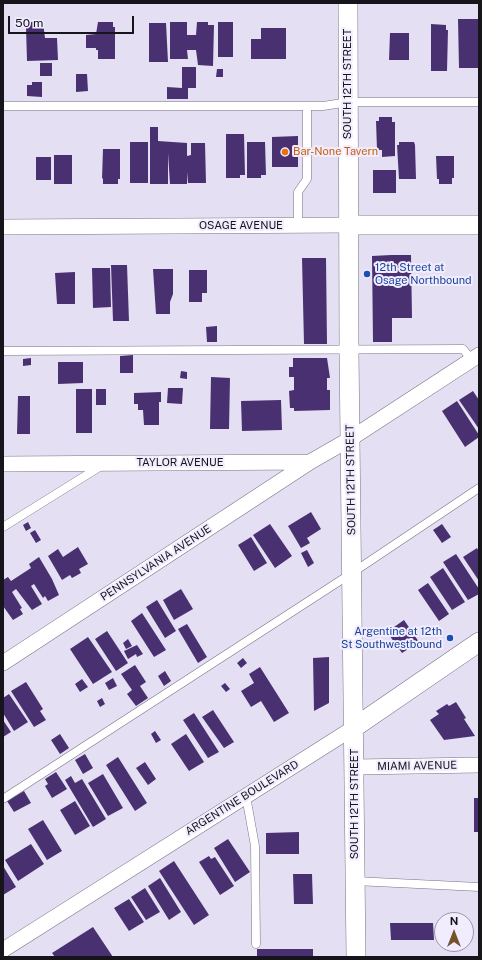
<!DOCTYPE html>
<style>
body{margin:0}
#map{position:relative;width:482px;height:960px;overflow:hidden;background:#e4dff2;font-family:"Public Sans",sans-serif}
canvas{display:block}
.frame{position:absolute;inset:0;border:4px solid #17151c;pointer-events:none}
.north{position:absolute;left:434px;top:912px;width:40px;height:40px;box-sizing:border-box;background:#f2ecff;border:1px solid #9a96a4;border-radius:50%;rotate:0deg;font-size:11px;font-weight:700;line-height:16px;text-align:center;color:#17151c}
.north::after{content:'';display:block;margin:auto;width:14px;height:18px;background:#75542b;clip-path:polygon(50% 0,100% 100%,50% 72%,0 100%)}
.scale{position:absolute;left:8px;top:16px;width:126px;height:18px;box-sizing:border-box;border:2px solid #17151c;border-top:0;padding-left:5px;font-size:12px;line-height:14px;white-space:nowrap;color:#17151c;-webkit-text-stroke:3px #f2ecff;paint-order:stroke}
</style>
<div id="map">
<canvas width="482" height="960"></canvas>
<div class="frame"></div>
<div class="north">N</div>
<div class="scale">50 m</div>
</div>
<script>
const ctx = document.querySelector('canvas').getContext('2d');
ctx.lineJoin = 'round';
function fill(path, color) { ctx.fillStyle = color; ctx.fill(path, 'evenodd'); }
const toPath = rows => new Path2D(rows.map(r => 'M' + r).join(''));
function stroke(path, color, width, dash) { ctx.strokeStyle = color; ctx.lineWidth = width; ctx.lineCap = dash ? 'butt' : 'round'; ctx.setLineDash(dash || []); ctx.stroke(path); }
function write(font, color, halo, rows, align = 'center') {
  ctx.font = font + ' "Public Sans",sans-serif'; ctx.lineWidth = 4; ctx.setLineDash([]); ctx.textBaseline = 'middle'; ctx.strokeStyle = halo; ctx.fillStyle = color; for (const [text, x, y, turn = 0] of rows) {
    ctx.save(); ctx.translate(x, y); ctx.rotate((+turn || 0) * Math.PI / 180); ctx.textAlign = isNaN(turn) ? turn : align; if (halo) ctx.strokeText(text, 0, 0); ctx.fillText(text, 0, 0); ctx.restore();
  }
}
const building = toPath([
 [458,19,479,19,479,68,459,68],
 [28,22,43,22,45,38,57,38,58,60,27,61,26,27,28,27],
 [98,22,113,22,113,27,115,27,115,59,98,59,98,50,96,50,96,48,86,48,86,35,96,34],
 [170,22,187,22,187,35,196,35,197,22,208,22,208,25,214,25,213,66,198,65,196,50,187,50,188,59,170,59],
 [218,22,233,22,233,57,218,57],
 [149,23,166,23,168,62,149,62],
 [431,24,446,25,446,30,448,30,447,71,431,71],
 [261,28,286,28,286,59,251,59,251,39,261,39],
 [390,33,409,33,409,60,389,60],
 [40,63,52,63,52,76,40,76],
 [182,67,196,67,196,88,188,88,188,99,167,99,167,87,182,88],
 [217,69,223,69,223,77,216,77],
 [76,74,87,74,88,91,76,92],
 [32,82,42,82,42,97,27,96,27,85,32,85],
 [379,117,392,117,392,122,395,122,395,156,382,157,382,150,377,150,376,121,379,121],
 [150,127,158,127,158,141,187,143,187,156,191,155,191,143,205,143,206,183,188,183,187,172,187,184,170,184,168,153,168,184,150,184],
 [226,134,244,134,245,175,240,175,240,178,226,178],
 [298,136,298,167,272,167,272,137],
 [130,142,148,142,148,183,130,183],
 [247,142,265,142,266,175,261,175,261,178,247,178],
 [399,142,414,142,415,145,416,179,399,179,397,145,399,145],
 [103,149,120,149,120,179,118,179,118,184,103,184,103,178,102,179],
 [54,155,72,155,72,184,54,184],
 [436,156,454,156,454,178,452,178,452,184,439,184,439,179,437,179],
 [36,157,51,157,51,180,36,180],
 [373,170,396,170,396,193,373,193],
 [391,255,411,255,412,318,392,318,392,342,373,342,372,256],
 [302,258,326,258,327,344,304,344],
 [111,265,127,265,129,321,113,321],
 [92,268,110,268,111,307,93,308],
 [153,269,173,269,173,294,170,302,170,314,156,314],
 [189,270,207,270,207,293,202,293,202,302,189,302],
 [75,272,75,304,57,304,55,273],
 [217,326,217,342,207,342,206,327],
 [133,355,133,373,120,373,120,356],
 [31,358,31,365,23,366,23,359],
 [293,358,327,358,330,378,327,378,327,390,330,390,330,410,294,411,294,408,290,408,289,391,294,390,294,377,289,377,289,367,293,367],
 [58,362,83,362,83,383,58,384],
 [181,371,187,372,187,379,180,378],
 [211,377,230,378,229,429,210,429],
 [168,388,183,388,182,404,167,403],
 [76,389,92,389,92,433,76,433],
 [96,389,106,389,106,405,96,405],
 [473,391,479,400,479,429,459,400],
 [161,392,161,402,159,402,159,425,144,425,143,410,138,410,138,404,134,404,134,393],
 [18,396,30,396,30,434,17,434],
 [281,400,282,430,242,431,241,401],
 [457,401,479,435,479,437,465,447,442,411],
 [311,512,321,529,307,538,310,543,301,548,288,526],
 [28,522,31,528,26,531,23,525],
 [270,524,292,556,275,568,253,535],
 [442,524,451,537,442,543,433,530],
 [35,530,41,540,36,543,30,533],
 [251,537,267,563,254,571,238,545],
 [78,547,88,564,79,569,81,573,72,578,70,575,62,580,48,556,58,549,63,557],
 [477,548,479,552,479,581,463,557],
 [307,550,314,563,308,567,301,553],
 [456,554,479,589,479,594,468,600,443,562],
 [39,557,52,579,59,595,48,601,45,596,43,598,34,584,31,586,42,604,32,610,16,589,12,592,22,608,20,609,23,614,13,620,3,606,3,580,8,577,11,581,31,568,29,564],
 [443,568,465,602,452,610,430,577],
 [428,583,449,614,439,621,418,590],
 [181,589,193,609,174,620,163,600],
 [157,600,176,631,165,638,146,607],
 [142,613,166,650,154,657,131,621],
 [404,620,419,642,402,653,387,632],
 [187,624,207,657,198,663,178,629],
 [107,631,128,663,116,671,95,639],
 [88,637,112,672,93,684,70,649],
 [128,639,132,646,126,649,123,643],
 [137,645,143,654,137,657,136,654,128,659,124,651],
 [329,657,329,703,314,711,313,658],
 [243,658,247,663,241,668,237,663],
 [135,665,146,682,140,686,148,698,136,706,127,694,132,690,121,674],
 [260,667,289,713,274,722,261,701,251,707,241,691,254,683,249,674],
 [165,671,171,681,164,686,158,676],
 [113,678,117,686,109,690,105,683],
 [82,679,88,687,80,692,75,684],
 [26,682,43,709,40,711,46,720,34,727,11,691],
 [225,683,230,689,226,692,221,686],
 [9,694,28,722,14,731,3,713,3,698],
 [102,698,105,704,100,707,97,701],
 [456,702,466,718,464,719,475,736,444,740,430,720,439,714,436,711,447,704,449,706],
 [213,710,234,742,224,748,202,717],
 [194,713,219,752,208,758,183,720],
 [3,720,11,732,3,737],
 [155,731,161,740,156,743,151,734],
 [60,734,69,748,60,754,51,740],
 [186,734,204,762,189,771,171,744],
 [85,754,93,768,83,774,75,760],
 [118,757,147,803,135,811,106,765],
 [145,762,156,779,148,785,136,768],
 [56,772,67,789,52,798,45,786,48,784,45,779],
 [103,774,123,808,108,816,88,783],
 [71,776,75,783,82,779,106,819,93,827,65,780],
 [24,791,31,803,14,812,7,801],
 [474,798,479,798,479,832,474,832],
 [75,801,90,826,75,835,60,810],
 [43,820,62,851,47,860,28,829],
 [299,832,299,854,266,854,266,833],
 [228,839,250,872,235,882,214,848],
 [31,844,44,864,18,881,5,860],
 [209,856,211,859,215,857,234,886,220,895,199,862],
 [174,861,209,915,194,925,159,871],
 [3,866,16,887,3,895],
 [293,874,312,874,313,904,294,904],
 [160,878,181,912,169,920,148,886],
 [145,888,160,912,146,920,131,897],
 [129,899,144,922,129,931,114,908],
 [390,923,433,923,434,940,391,940],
 [93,927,113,957,55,957,52,953],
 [257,949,313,949,313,957,257,957]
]);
const service = toPath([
 [3,106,323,106,349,102,479,102],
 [298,226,298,192,307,179,307,106],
 [3,351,463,349,472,360],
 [3,527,101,466],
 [246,796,255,846,256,944],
 [3,799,352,573,479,488],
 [355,881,479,887]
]);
const minor = toPath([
 [3,227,349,225],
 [3,464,310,462],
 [3,663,310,462,350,439,479,355],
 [355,767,479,765],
 [3,950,355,727]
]);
const tertiary = toPath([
 [348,3,349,351,356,957],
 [349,225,479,225],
 [355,727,479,642]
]);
const markers = [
 [285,152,4,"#e8710a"],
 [367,274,4,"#1a4fb4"],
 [450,638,4,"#1a4fb4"]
];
const streetNames = [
 ["SOUTH 12TH STREET",348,84,-90],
 ["OSAGE AVENUE",241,226],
 ["TAYLOR AVENUE",180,463],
 ["SOUTH 12TH STREET",351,480,-91],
 ["PENNSYLVANIA AVENUE",156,563,-33],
 ["MIAMI AVENUE",417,766,-1],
 ["ARGENTINE BOULEVARD",242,798,-32],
 ["SOUTH 12TH STREET",355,804,-90]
];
const foodNames = [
 ["Bar-None Tavern",293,152]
];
const transitNames = [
 ["12th Street at",375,268],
 ["Osage Northbound",375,281],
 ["Argentine at 12th",442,632,"right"],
 ["St Southwestbound",442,645,"right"]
];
fill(building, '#493171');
stroke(service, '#787383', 9);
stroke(minor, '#787383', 16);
stroke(tertiary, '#787383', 20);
stroke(service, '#fff', 8);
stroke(minor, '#fff', 15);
stroke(tertiary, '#fff', 19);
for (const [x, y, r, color] of markers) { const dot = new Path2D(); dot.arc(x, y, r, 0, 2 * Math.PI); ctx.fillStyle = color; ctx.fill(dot); stroke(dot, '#f2ecff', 1.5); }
write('11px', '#17151c', '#f2ecff', streetNames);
write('11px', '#c56008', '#f2ecff', foodNames, 'left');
write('11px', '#164399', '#f2ecff', transitNames, 'left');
</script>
